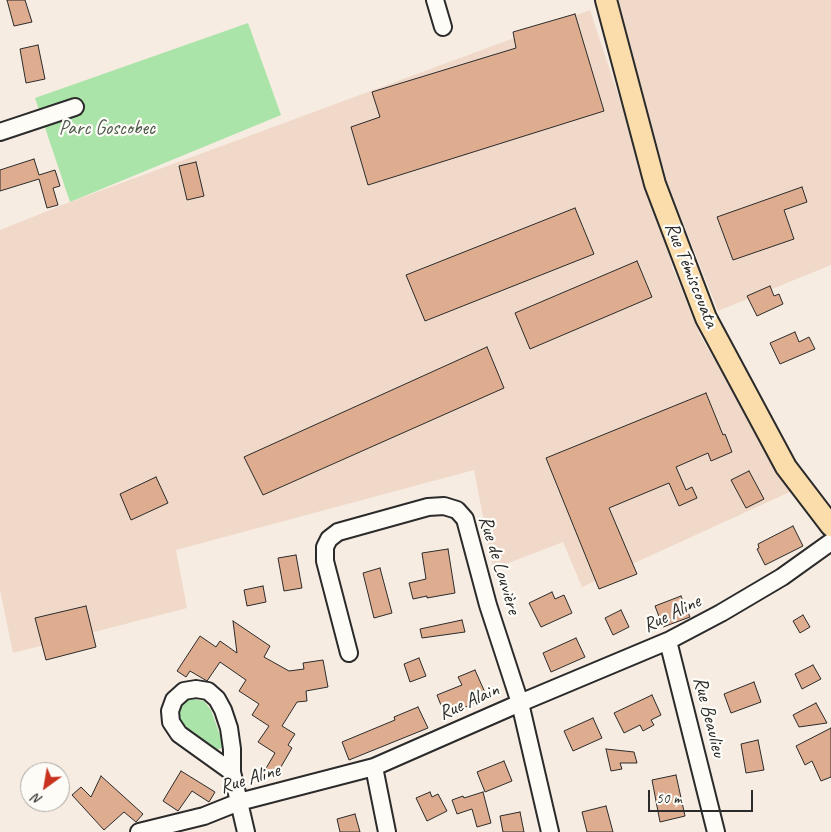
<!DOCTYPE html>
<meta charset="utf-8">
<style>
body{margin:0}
#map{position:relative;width:831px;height:832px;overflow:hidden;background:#f7ece2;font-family:Caveat,sans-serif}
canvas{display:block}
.north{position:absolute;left:20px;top:762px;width:50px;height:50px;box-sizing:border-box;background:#fdfcf7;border:1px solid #a9a8a5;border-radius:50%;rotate:212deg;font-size:14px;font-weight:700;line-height:20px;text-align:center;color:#2b2b2b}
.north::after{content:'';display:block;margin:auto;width:18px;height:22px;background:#c8321e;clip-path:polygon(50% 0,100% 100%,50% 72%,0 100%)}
.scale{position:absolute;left:648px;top:790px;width:105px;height:22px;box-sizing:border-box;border:2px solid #2b2b2b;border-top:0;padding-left:6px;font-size:15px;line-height:18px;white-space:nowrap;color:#2b2b2b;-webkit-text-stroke:4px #fdfcf7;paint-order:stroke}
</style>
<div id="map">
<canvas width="831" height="832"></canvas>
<div class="north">N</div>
<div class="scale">50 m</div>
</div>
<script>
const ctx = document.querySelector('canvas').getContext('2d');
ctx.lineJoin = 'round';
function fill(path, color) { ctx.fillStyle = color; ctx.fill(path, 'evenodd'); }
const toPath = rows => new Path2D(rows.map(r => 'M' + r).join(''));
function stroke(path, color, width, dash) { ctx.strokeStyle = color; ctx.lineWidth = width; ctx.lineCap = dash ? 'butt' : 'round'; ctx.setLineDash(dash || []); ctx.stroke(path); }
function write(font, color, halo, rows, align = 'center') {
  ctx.font = font + ' Caveat,sans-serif'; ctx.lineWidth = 4.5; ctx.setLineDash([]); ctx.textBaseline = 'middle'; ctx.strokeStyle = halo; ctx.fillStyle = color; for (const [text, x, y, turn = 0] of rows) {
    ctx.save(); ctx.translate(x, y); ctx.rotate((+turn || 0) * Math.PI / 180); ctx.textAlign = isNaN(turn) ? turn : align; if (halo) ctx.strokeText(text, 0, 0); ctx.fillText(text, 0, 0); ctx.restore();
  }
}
const built = toPath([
 [618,0,831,0,831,265,718,311,667,182],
 [590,10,653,200,672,266,701,337,792,491,582,587,563,542,493,569,474,470,176,550,187,608,13,653,0,590,0,230,70,202]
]);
const green = toPath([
 [248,23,281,115,70,202,35,98],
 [193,699,204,701,211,710,222,741,222,748,216,750,210,747,181,723,179,715,180,709,188,700]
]);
const building = toPath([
 [7,0,25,0,32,22,14,26,7,0],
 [575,14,604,111,368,185,351,127,380,117,372,92,516,48,513,32,575,14],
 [38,45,45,79,26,83,20,49,38,45],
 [34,159,39,175,55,170,60,186,53,188,58,205,47,208,39,179,0,191,0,170,34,159],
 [196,162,204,196,187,200,179,166,196,162],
 [802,187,807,202,784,210,794,239,733,260,717,217,802,187],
 [575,208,594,254,425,321,406,275,575,208],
 [637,261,652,297,530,349,515,313,637,261],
 [770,286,774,296,779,294,783,304,757,316,747,296,770,286],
 [795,332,799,342,809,337,815,349,780,364,770,343,795,332],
 [487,347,504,388,263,495,244,457,487,347],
 [706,393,723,435,725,434,732,452,711,461,708,453,676,467,686,490,692,487,697,498,679,506,669,483,609,508,637,574,599,589,546,458,706,393],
 [749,471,764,499,746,508,731,480,749,471],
 [156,477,168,503,131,520,120,494,156,477],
 [793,526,803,546,765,565,757,549,759,548,758,544,793,526],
 [448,549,455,593,427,598,427,596,413,599,409,583,426,579,422,553,448,549],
 [296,555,302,588,284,591,278,558,296,555],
 [380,568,392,613,374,618,363,573,380,568],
 [263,586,266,602,247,606,244,590,263,586],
 [552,592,555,599,564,595,572,613,541,627,529,603,552,592],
 [681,596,690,617,663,627,655,606,681,596],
 [86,606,96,647,46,660,35,618,86,606],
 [621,610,629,627,613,635,605,618,621,610],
 [803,615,810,627,800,633,793,621,803,615],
 [462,620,465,632,422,638,420,629,462,620],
 [233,621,270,646,264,657,289,671,304,669,303,663,323,660,328,687,306,691,307,701,297,702,282,726,295,734,288,745,292,748,275,777,265,770,275,753,258,742,269,726,252,715,259,704,239,691,246,680,220,662,207,681,190,671,186,677,177,671,200,636,216,647,220,641,237,653,233,621],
 [576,638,585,657,551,672,543,653,576,638],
 [419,658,426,676,410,682,404,664,419,658],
 [813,665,821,679,802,689,795,674,813,665],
 [475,670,487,697,455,712,456,714,446,718,437,695,462,685,458,677,475,670],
 [754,682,761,702,731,713,724,694,754,682],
 [652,695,661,715,651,720,654,725,643,731,640,725,624,733,614,713,652,695],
 [816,703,827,723,799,727,793,715,816,703],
 [418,707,428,728,349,760,342,742,395,720,394,717,418,707],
 [593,718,602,738,573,751,564,731,593,718],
 [831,728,831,777,821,781,812,761,805,765,796,746,831,728],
 [758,740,764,770,746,773,741,744,758,740],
 [606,749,634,752,637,763,620,763,622,769,611,771,606,749],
 [504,761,512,781,485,792,477,772,504,761],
 [181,771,215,792,209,802,192,791,178,811,163,801,181,771],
 [676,775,685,816,660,822,652,780,676,775],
 [101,776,143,814,136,822,124,812,104,830,72,795,81,787,91,797,101,776],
 [430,792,432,797,438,794,447,811,427,821,416,798,430,792],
 [483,792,491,823,477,827,472,809,457,814,452,800,463,796,464,798,483,792],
 [606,806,613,832,587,832,582,812,606,806],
 [520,812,524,832,503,832,500,816,520,812],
 [355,814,360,832,340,832,337,819,355,814]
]);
const minor = toPath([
 [435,0,443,27],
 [0,132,75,107],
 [668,641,716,832],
 [349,653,325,561,325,547,329,539,338,532,428,507,444,506,457,510,465,519,488,605,520,703,668,641,721,613,782,577,831,542],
 [374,767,387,832],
 [232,772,179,734,171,722,170,711,174,700,184,691,196,689,208,691,217,699,223,710,229,728,232,749,232,772,246,832],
 [139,832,204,816,239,802,374,767,520,703,550,832]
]);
const major = toPath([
 [606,0,655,184,706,318,786,467,831,526]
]);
const parkNames = [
 ["Parc Goscobec",107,129]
];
const streetNames = [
 ["Rue Témiscouata",691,275,68],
 ["Rue de Louvière",499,565,73],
 ["Rue Aline",672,614,-26],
 ["Rue Alain",469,702,-24],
 ["Rue Beaulieu",709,717,76],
 ["Rue Aline",250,779,-17]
];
fill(built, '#f0d9c9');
fill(green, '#aae4a9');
fill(building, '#dead90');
stroke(building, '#2b2b2b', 1);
stroke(minor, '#2b2b2b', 20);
stroke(major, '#2b2b2b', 24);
stroke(minor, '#fdfcf7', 16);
stroke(major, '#fbddab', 20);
write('20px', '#4b594a', '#fdfcf7', parkNames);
write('20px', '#2b2b2b', '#fdfcf7', streetNames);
</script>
